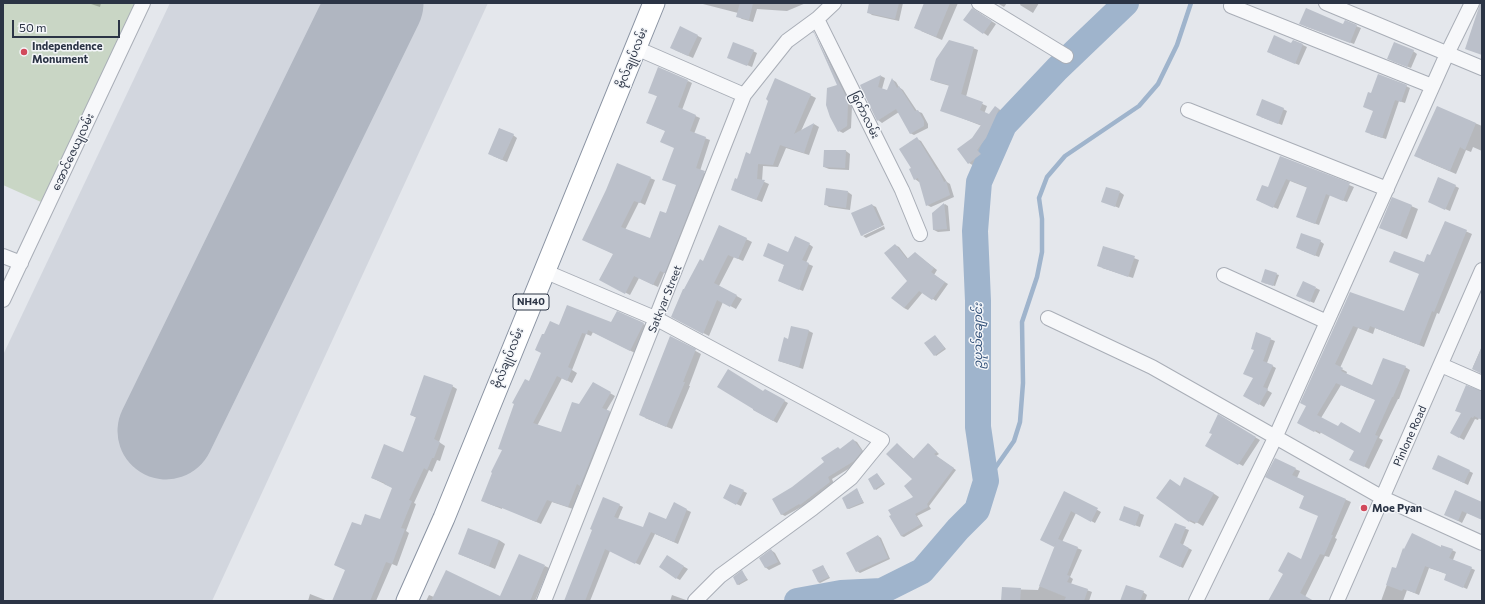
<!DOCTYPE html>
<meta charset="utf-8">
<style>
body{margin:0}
#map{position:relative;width:1485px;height:604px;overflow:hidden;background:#e4e7ec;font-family:Commissioner,sans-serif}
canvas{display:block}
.frame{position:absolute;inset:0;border:4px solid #2b3445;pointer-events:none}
.scale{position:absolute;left:12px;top:20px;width:108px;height:18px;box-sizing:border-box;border:2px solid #2b3445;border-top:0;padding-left:5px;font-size:12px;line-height:14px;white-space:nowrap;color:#2b3445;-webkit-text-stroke:3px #f4f6f9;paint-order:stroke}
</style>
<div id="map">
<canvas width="1485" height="604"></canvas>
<div class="frame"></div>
<div class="scale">50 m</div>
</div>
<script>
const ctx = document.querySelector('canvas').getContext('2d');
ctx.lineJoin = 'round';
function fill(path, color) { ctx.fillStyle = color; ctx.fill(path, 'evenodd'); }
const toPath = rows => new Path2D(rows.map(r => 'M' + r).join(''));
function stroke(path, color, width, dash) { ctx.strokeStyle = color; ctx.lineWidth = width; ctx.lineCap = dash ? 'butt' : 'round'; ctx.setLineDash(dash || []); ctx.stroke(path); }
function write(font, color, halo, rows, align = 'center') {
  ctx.font = font + ' Commissioner,"Noto Sans Myanmar",sans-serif'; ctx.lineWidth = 3; ctx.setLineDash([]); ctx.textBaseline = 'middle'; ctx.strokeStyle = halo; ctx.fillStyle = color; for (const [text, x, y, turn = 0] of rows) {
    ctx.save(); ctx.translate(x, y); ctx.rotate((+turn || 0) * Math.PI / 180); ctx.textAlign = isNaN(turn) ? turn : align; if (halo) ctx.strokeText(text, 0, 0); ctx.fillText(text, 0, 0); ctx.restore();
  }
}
const built = toPath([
 [170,3,488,3,212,601,3,601,3,355]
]);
const green = toPath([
 [3,3,135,3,41,202,3,185]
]);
const shadow = toPath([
 [88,3,101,3,100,7],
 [699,3,806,3,787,11,757,9,753,22,742,19,737,16,738,13],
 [870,3,903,3,899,21,872,15,868,12],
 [925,3,958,3,942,40,921,31],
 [997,3,1007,3,1004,7],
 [1021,3,1039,3,1033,13,1020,5],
 [976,11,996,24,988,36,965,20],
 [1344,25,1356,26,1361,28,1354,44,1305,26],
 [680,27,702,38,693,58,675,50],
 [816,34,818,35,855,111,852,106,851,128,843,133,839,131,839,85],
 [1292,44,1303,45,1307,47,1299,65,1272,54],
 [973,48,978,50,966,97,987,106,984,114,989,116,995,107,1004,112,991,141,982,153,985,158,974,166,969,163,959,149,972,139,982,126,941,110,950,86,936,82,931,80],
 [753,51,757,53,752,67,732,59],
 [1413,51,1417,54,1411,68,1392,61],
 [881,76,885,78,882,89,888,91,893,80,896,82,899,87,903,90,917,111,922,113,928,124,928,128,914,135,910,133,899,112,882,123,878,120,861,86],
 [688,81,692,83,682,110,700,118,694,134,710,140,700,171,709,175,669,275,664,273,658,287,639,278,630,295,600,279,614,254,588,242,650,178,655,180,645,205,639,202,625,230,651,239,666,214,677,185,675,148,666,131,647,123,658,96,654,95],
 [1406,86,1410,88,1405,103,1399,101,1386,139,1370,134,1374,111],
 [810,95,816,98,801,131,814,124,819,127,809,155,786,148,778,167,763,166,762,181,769,184,762,202,737,192,737,180,751,155],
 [1437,107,1482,126,1482,151,1473,147,1471,152,1466,150,1456,174,1421,159],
 [1283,109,1287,111,1282,125,1261,117],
 [513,135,517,138,507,162,493,156],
 [917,139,921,141,947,182,950,184,954,197,931,207,927,205,920,181,919,182,915,179,912,169],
 [846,151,850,154,849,170,829,169,824,167],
 [1281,157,1354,187,1347,202,1330,195,1319,225,1302,219,1308,188,1290,181,1278,209,1261,202,1269,189],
 [1455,186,1459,188,1450,211,1429,202],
 [848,192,852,195,850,210,829,207,825,204],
 [1120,192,1124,195,1119,208,1102,201],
 [1393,198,1418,209,1407,239,1380,227],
 [945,204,948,206,950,231,938,232,934,230,933,213],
 [872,205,876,207,884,225,863,234,863,236,862,235],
 [1445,222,1472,234,1439,314,1437,313,1424,347,1375,328,1373,334,1358,328,1340,368,1347,372,1346,375,1373,386,1405,367,1410,370,1399,399,1398,399,1379,438,1383,440,1369,469,1356,462,1355,450,1321,432,1320,434,1298,422,1307,406,1350,293,1404,312,1424,264,1431,256],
 [1341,385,1376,400,1360,435,1339,428,1321,418],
 [720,226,752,242,743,261,734,257,719,286,742,299,736,309,723,302,709,336,673,317,704,262],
 [884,226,885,229,866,238,863,236],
 [1320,241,1324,244,1319,257,1301,250],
 [809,244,813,247,806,263,813,266,803,291,779,281,788,253],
 [895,245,899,247,909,260,919,256,937,270,934,275,948,284,936,301,923,292,908,310,904,308,908,281],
 [1104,247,1139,260,1133,278,1102,268],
 [1266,271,1279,275,1275,286,1264,283],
 [1316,288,1320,290,1314,303,1302,298],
 [612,323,643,324,648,326,635,353,593,332,591,336,586,334,572,370,577,373,572,383,562,378,537,426,562,433,593,383,615,396,606,411,614,414,585,487,581,486,573,509,552,502,541,524,502,507,502,509,487,503,503,450,499,448,529,382,560,327],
 [791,327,809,331,813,333,803,369,779,361,789,340],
 [1257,334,1275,341,1267,363,1276,368,1267,390,1272,393,1264,407,1244,395,1254,378],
 [671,337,701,354,689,386,690,386,672,429,645,418],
 [936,337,946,349,936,356,935,355],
 [1482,346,1482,374,1473,367],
 [452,386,457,389,439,442,445,446,440,461,437,460,432,472,429,470,414,503,416,504,406,531,409,533,397,566,392,564,376,601,333,601,346,570,335,565,361,527,380,521,393,488,372,478,404,453,417,418,411,415],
 [765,390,788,403,777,423,754,410],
 [1482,392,1482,419,1479,418,1478,420,1475,419,1464,440,1451,433,1462,413,1456,410],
 [1219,416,1260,440,1243,466,1207,446,1213,434],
 [853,440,857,442,865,454,858,463,832,479,834,484,804,507,803,506,785,516,781,514,841,449],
 [897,444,914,459,929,444,939,454,936,456,956,470,929,506,931,509,917,516,923,526,904,537,901,536,914,497,914,479],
 [1295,469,1300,471,1297,478,1351,502,1335,538,1337,539,1329,557,1325,556,1305,597,1311,601,1269,601,1302,560,1319,516,1305,496,1272,480],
 [1437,470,1469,471,1473,473,1468,485],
 [878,475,885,484,876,490,875,489],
 [731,485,747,493,741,506,728,500],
 [1180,487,1213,493,1219,497,1203,526,1196,522,1195,524,1189,521],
 [857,490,864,503,849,509,847,508],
 [1065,492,1101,512,1095,523,1076,513,1062,542,1082,550,1070,577,1073,579,1071,584,1092,592,1089,601,1002,601,1003,589,1038,590,1056,547,1045,542],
 [1482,503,1482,519,1467,513,1462,523,1445,514],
 [674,504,691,512,678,544,655,534,640,565,610,551,590,601,565,601,619,505,623,507,618,519,643,529,666,520],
 [1125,507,1144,515,1140,527,1120,520],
 [1175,525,1189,530,1183,545,1192,550,1183,568,1164,559],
 [878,536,881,538,890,559,860,573,857,571],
 [499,540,505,544,495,569,459,554],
 [1441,549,1452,550,1456,552,1453,560,1475,570,1467,589,1449,581,1447,574,1429,568,1419,595,1407,590,1403,601,1381,601,1393,568,1396,569],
 [771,550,775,553,781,564,769,570,765,567],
 [671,559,688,569,680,580,676,578],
 [545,566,549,568,535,601,426,601,429,595,434,597,501,598],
 [823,566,830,578,820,583,818,582],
 [742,572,748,580,739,585,737,584],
 [1143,592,1147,595,1145,601,1121,601],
 [310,594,328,601,308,601],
 [672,595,686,600,688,601,670,601]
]);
const stream = toPath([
 [986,481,1014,441,1020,422,1023,383,1022,322,1037,277,1042,252,1042,219,1039,198,1047,177,1065,156,1139,106,1158,84,1177,45,1191,3]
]);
const river = toPath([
 [797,601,841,593,882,591,922,571,958,529,977,510,986,481,978,427,978,301,975,231,979,182,1004,125,1057,69,1126,3]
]);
const runway = toPath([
 [166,431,375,3]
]);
const building = toPath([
 [740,3,753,3,749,20,736,17],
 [869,3,899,3,895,19,867,13],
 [924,3,950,3,936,37,914,28],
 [1480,4,1482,4,1482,55,1465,49],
 [972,8,992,21,983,34,963,20],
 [1306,8,1343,24,1345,20,1357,25,1350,43,1299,24],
 [680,26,698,35,688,56,670,48],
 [814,32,853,111,850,104,848,104,847,126,838,132,830,117,826,105,827,88,837,85,814,33,812,33],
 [1274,35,1291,43,1293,40,1303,44,1295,64,1267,52],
 [949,40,974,47,961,94,983,102,980,110,989,114,995,106,999,109,986,138,977,150,981,154,968,164,957,149,972,138,981,125,940,111,949,85,930,80,936,59],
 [733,42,754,50,747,66,727,58],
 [1394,42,1414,50,1407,67,1387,59],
 [658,67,688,80,678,107,696,115,690,131,706,137,696,168,705,171,665,273,660,271,653,285,634,276,625,294,599,280,613,254,582,240,606,190,617,163,651,177,640,203,634,201,621,227,650,238,660,211,666,213,676,185,662,180,674,148,660,142,665,131,646,123,657,96,648,93],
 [1378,74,1407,85,1401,102,1395,100,1382,138,1365,132,1373,111,1363,107,1368,92,1371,93],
 [881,75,878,87,887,90,892,78,897,88,899,86,915,111,918,110,924,121,924,126,910,134,896,109,877,121,860,85],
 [775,78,811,94,794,134,814,123,804,153,780,145,773,165,758,164,757,179,765,180,756,200,731,190,735,178,737,179,746,152,750,154,768,101,766,99],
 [1262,99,1284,108,1278,124,1256,115],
 [1437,106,1476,123,1465,150,1460,147,1450,171,1414,156],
 [499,128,514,134,502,160,488,154],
 [917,137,937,170,938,169,944,182,946,181,950,195,926,206,918,178,914,180,909,169,911,168,899,149],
 [824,150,846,150,845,168,823,167],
 [1280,156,1350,183,1343,201,1326,194,1315,224,1296,217,1307,187,1286,179,1273,208,1256,200,1262,185,1268,187],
 [1438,177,1456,185,1445,210,1428,202],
 [1106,187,1120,191,1115,207,1101,202],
 [826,188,848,191,846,208,824,205],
 [1392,197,1412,205,1400,236,1379,228],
 [944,203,947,229,933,230,932,213],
 [872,204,882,226,861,236,851,213],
 [1445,221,1467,230,1434,312,1432,311,1419,345,1370,326,1368,331,1353,326,1335,364,1343,368,1341,371,1372,385,1383,358,1406,366,1393,397,1392,397,1375,435,1378,436,1364,467,1349,460,1354,451,1316,430,1314,432,1297,423,1306,406,1300,403,1350,292,1404,311,1419,274,1389,262,1394,251,1424,262,1427,254,1430,255],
 [1336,383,1375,400,1360,433,1341,422,1338,426,1317,415],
 [719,225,747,238,738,259,728,255,714,283,737,295,730,307,717,300,703,334,671,317,683,289,684,289,700,259,703,261],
 [1301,233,1321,240,1315,256,1296,248],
 [795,236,810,243,802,260,809,263,799,290,778,281,784,265,763,256,768,243,788,252],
 [895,244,907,259,915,252,934,268,931,272,945,282,932,300,919,291,904,308,891,298,907,281,884,253],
 [1103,246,1135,256,1128,277,1097,266],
 [1265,269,1277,273,1273,286,1261,282],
 [1303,281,1316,287,1310,302,1296,296],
 [567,305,611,322,617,311,644,323,630,351,588,330,587,334,582,333,568,367,572,369,567,381,557,376,533,423,561,432,572,402,579,404,593,382,611,392,602,408,610,411,580,486,577,484,568,507,547,500,536,522,497,506,497,507,481,501,492,473,491,472,502,450,498,449,514,404,512,403,525,379,529,381,541,353,535,350,542,334,544,334,550,321,559,325],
 [791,326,809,330,799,367,778,361,784,337,788,339],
 [1256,332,1271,338,1263,361,1273,365,1263,387,1268,389,1259,405,1243,396,1253,378,1243,374,1254,350,1251,349],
 [935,335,945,348,934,356,924,343],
 [670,336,696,349,683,382,685,382,666,427,639,415],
 [1482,347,1482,374,1472,369],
 [728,369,763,391,765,389,785,400,773,421,753,410,753,409,717,387],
 [424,375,453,385,434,439,440,442,434,458,432,458,427,470,424,468,409,500,412,501,401,528,405,529,392,564,386,562,370,601,332,601,345,570,334,565,352,522,361,525,365,514,380,519,392,488,384,484,385,483,371,478,384,444,403,452,416,417,410,415],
 [1466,385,1482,391,1482,420,1474,416,1473,418,1471,417,1459,438,1450,433,1461,413,1455,411],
 [1218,414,1256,437,1238,465,1205,446,1212,434,1209,433],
 [853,439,862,451,854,461,828,477,830,482,800,505,799,504,781,515,772,499,792,487,824,462,821,458,838,447,840,449],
 [897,443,913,459,928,443,937,452,934,454,954,468,927,504,928,507,915,514,921,524,901,536,889,516,891,515,888,510,913,497,904,486,912,479,886,454],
 [1438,455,1470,470,1464,483,1432,469],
 [1275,458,1296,468,1292,475,1346,499,1331,535,1333,535,1324,555,1320,554,1300,593,1314,601,1268,601,1283,574,1278,571,1288,552,1301,559,1318,516,1299,508,1304,496,1265,477],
 [877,473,884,483,874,490,868,479],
 [1184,477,1214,493,1197,523,1190,520,1189,522,1156,498,1170,479,1180,486],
 [730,484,744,490,736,505,723,498],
 [857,488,863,502,847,509,842,498],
 [1455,490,1482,502,1482,520,1462,511,1458,521,1444,515],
 [1064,491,1098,508,1091,522,1071,511,1058,539,1078,547,1067,575,1070,576,1067,582,1088,589,1084,601,1064,601,1066,597,1039,586,1057,540,1054,547,1040,540],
 [603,497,620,504,614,517,643,527,649,512,666,519,674,502,687,509,674,542,651,532,635,564,605,549,585,601,564,601,592,530,590,529],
 [1124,506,1140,512,1135,526,1119,520],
 [1175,523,1186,527,1180,543,1189,548,1180,567,1159,557],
 [468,528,499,540,489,566,458,554],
 [1412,533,1441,547,1441,545,1453,549,1449,558,1472,567,1463,588,1444,580,1446,574,1425,566,1415,593,1403,589,1402,591,1386,585,1392,567,1396,568,1403,548,1404,549],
 [878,535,888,558,856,572,846,553],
 [771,549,778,562,765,568,759,558],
 [519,554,545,565,530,601,431,601,446,570,500,596],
 [667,555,684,566,676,579,659,567],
 [823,565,829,577,818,582,812,570],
 [742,570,747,579,737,585,733,577],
 [1126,585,1144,591,1140,601,1120,601],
 [1002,587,1021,588,1020,601,1001,601]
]);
const minor = toPath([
 [834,3,817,19,902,190,920,234],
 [979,3,1066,56],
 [1326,3,1482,68],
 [1231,6,1432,86],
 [636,48,744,95],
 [1188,110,1387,189],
 [3,256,21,263],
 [544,271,657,319,882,440,851,478,813,508,720,576,695,601],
 [1224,275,1327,322],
 [3,300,143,3],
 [1048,318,1152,367,1383,498,1482,543],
 [1441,365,1482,383],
 [544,601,744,95,787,41,817,19],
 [1196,601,1275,438,1447,54,1472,3],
 [1337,601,1482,270]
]);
const highway = toPath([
 [407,601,444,518,654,3]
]);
const markers = [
 [24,52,4,"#d1495b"],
 [1364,508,4,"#d1495b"]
];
const shields = [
 [531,302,36]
];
const shieldNames = [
 ["NH40",531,302]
];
const poiNames = [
 ["Independence",32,46],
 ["Monument",32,59],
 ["Moe Pyan",1372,508]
];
const streetNames = [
 ["ဗိုလ်ချုပ်လမ်း",632,58,-68],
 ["စြက်ာလမ်း",865,115,64],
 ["အောင်ဇေယျလမ်း",73,152,-65],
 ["Satkyar Street",665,299,-68],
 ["ဗိုလ်ချုပ်လမ်း",508,358,-68],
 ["Pinlone Road",1410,436,-66]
];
const waterNames = [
 ["ဥပုသ်ချောင်း",978,336,-90]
];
fill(built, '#d2d6de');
fill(green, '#c9d6c5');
fill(shadow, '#0003');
stroke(stream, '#9fb4cc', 4.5);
stroke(river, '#9fb4cc', 26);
stroke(runway, '#b0b6c1', 97);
fill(building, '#bbc0ca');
stroke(minor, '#a9aeb7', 16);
stroke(highway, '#8b94a3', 23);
stroke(minor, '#f7f8fa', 14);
stroke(highway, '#fff', 21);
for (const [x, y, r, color] of markers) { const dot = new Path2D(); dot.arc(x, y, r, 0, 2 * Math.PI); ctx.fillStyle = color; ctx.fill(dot); stroke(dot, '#f4f6f9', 1.5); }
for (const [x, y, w] of shields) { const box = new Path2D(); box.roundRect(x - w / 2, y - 8, w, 16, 3); ctx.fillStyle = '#f4f6f9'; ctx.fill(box); stroke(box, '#2b3445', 1); }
write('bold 10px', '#2b3445', null, shieldNames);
write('bold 11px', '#2b3445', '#f4f6f9', poiNames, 'left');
write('11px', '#2b3445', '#f4f6f9', streetNames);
write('italic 12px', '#34527a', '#f4f6f9', waterNames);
</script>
